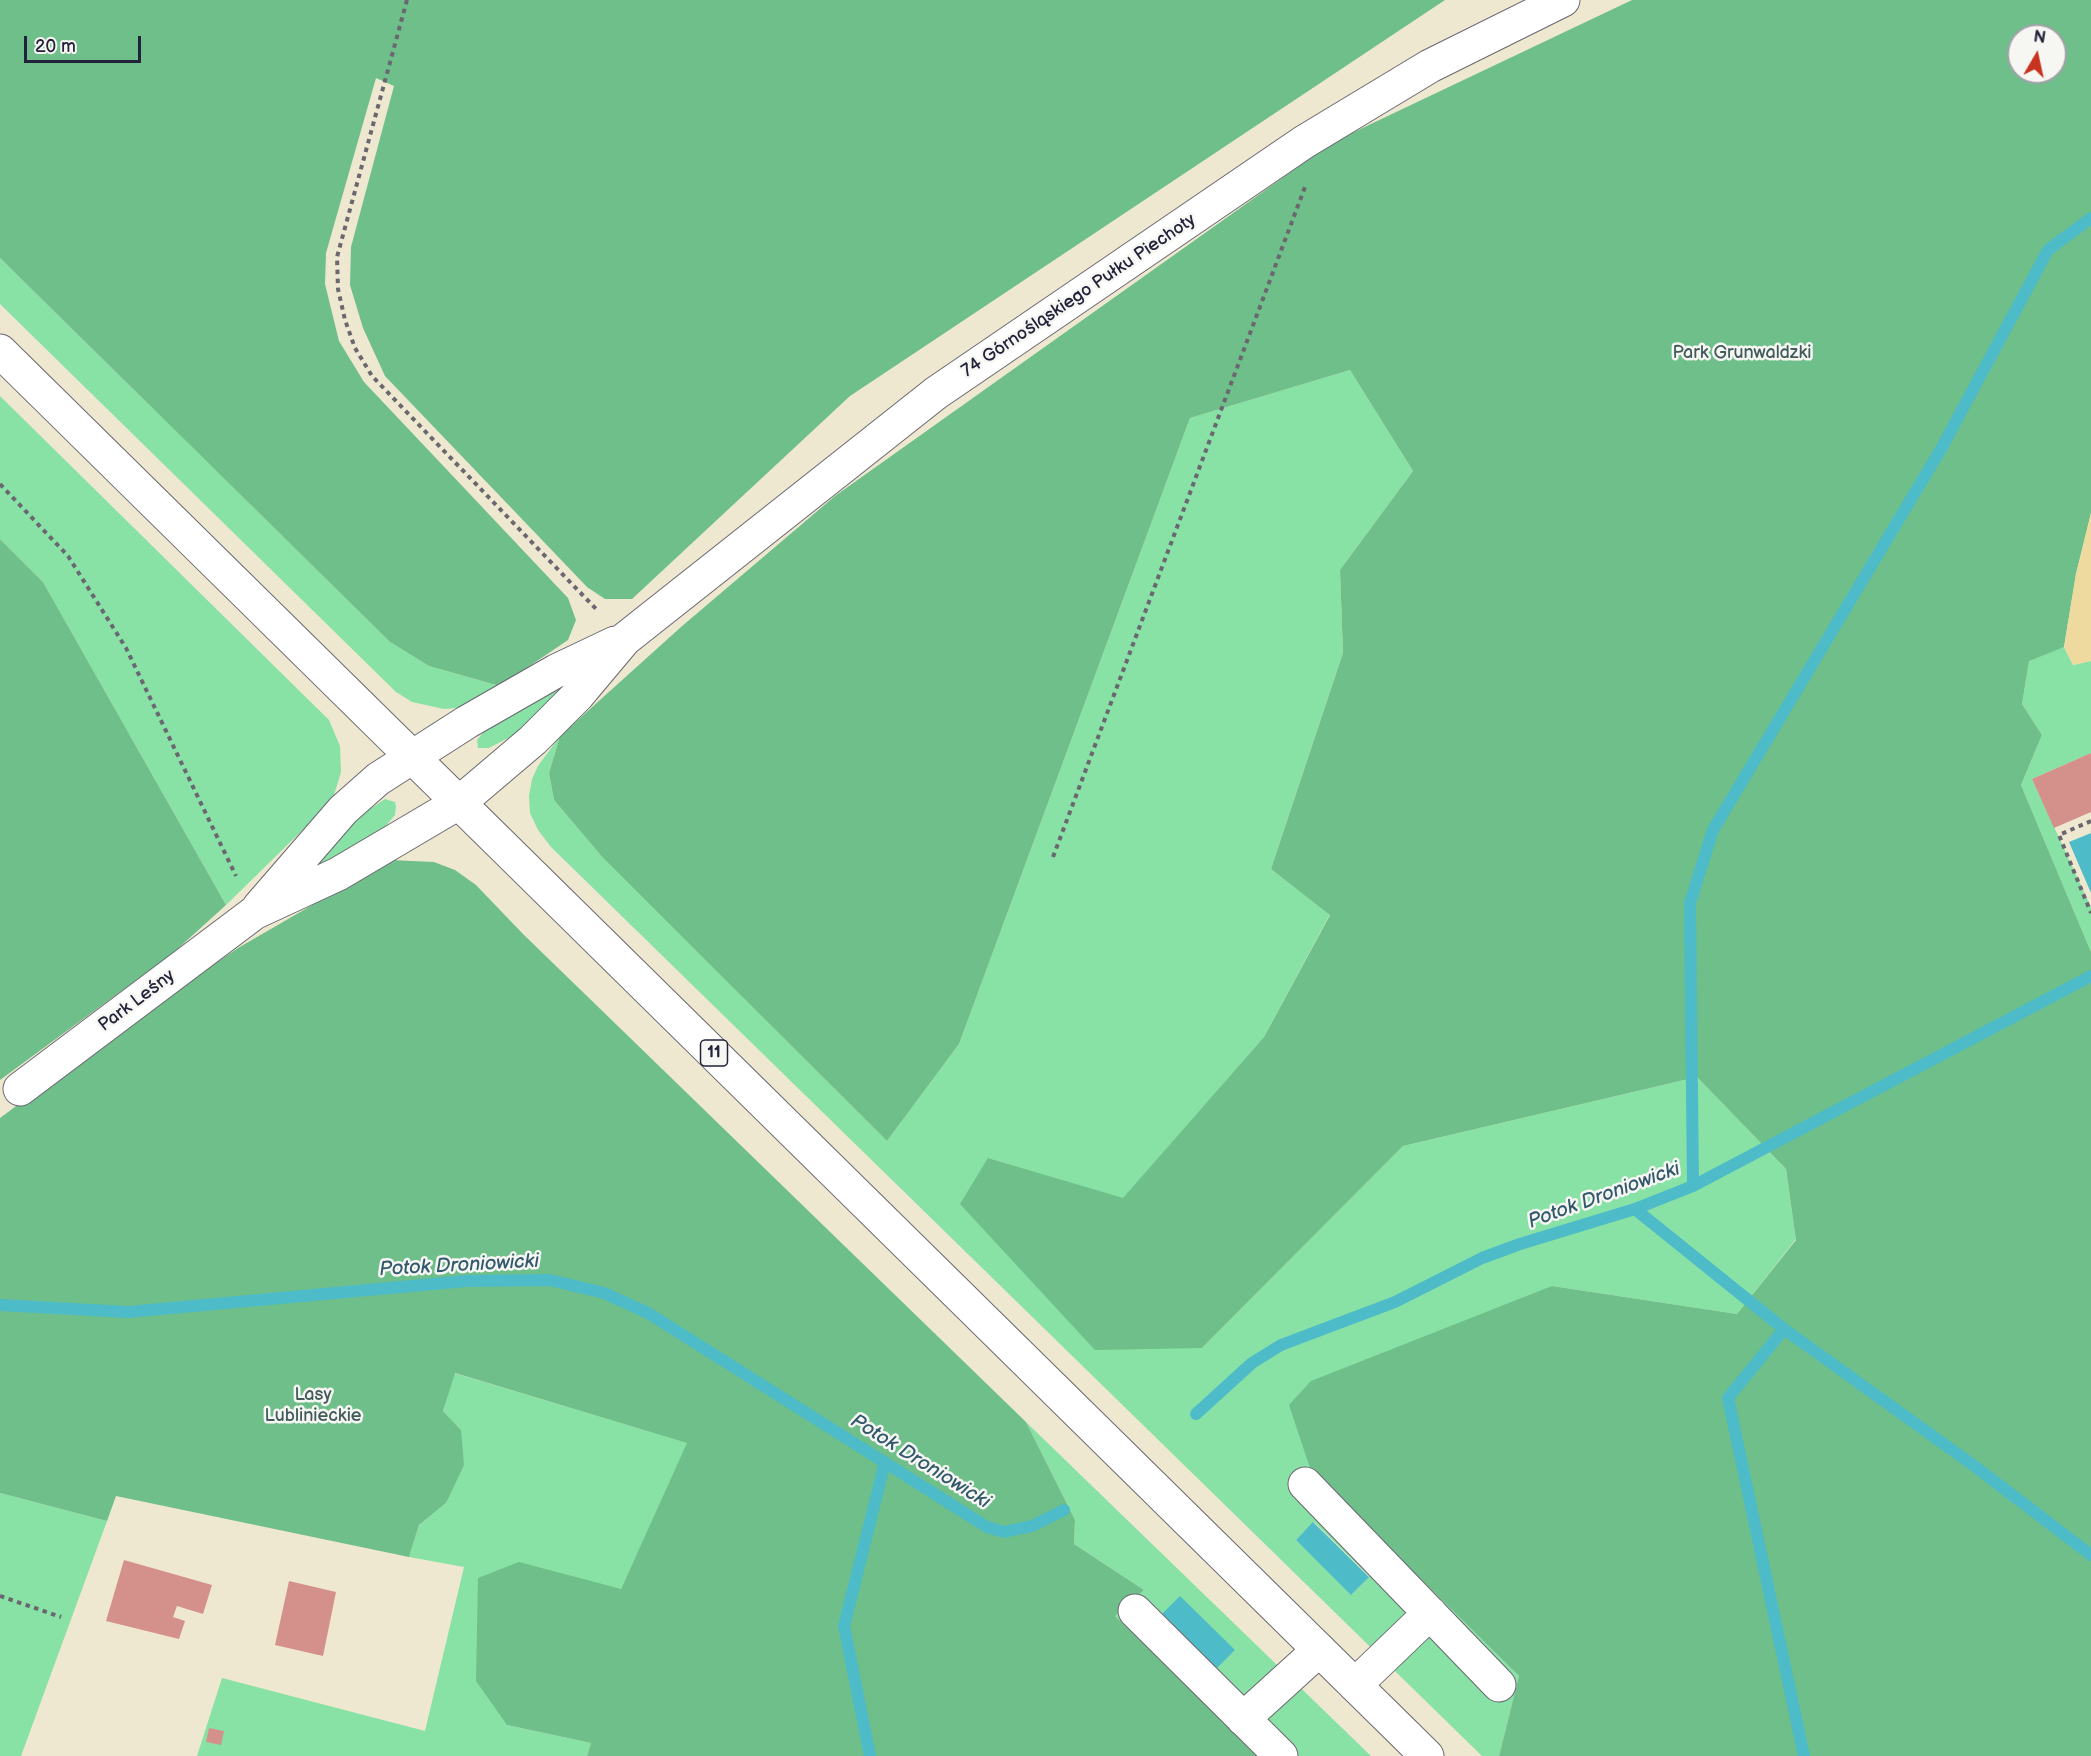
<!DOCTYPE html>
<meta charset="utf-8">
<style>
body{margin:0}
#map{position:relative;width:2091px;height:1756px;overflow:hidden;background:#efe8d1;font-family:"Balsamiq Sans",sans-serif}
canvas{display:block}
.north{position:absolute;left:2007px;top:24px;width:60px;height:60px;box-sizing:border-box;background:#f6f6f2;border:2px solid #a1a1a9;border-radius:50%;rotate:9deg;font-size:16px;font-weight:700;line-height:24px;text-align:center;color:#22223b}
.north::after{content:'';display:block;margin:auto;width:21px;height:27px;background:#c8321e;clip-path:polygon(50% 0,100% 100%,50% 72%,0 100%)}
.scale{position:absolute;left:24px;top:36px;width:117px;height:27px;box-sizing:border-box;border:3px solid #22223b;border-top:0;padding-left:8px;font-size:18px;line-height:21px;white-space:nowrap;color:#22223b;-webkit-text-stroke:4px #f6f6f2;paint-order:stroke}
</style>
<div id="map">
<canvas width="2091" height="1756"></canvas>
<div class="north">N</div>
<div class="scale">20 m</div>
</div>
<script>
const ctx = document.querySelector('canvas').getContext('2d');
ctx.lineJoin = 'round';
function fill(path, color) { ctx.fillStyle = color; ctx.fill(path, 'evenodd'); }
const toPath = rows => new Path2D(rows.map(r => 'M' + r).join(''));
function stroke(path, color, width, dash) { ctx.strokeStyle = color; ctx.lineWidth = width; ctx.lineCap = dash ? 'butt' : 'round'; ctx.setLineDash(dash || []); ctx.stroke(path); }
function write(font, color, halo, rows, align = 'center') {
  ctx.font = font + ' "Balsamiq Sans",sans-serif'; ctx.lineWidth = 5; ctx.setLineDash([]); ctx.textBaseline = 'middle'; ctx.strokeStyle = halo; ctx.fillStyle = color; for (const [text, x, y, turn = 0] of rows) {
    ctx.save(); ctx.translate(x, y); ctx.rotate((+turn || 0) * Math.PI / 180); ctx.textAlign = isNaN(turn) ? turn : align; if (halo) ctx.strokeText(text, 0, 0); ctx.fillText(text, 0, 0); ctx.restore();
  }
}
const green = toPath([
 [0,258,390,642,429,666,500,686,480,698,457,708,444,709,412,702,396,692,0,304],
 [1350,370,1413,471,1340,570,1343,653,1271,869,1330,914,1264,1037,1123,1199,988,1158,1202,1348,1403,1146,1697,1077,1786,1169,1796,1239,1737,1314,1552,1286,1311,1471,1519,1676,1499,1756,1482,1756,551,847,538,830,530,813,529,796,532,779,538,766,560,736,549,773,554,800,603,858,887,1141,959,1044,1190,418],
 [1314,1522,1369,1576,1352,1594,1296,1540],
 [0,396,329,720,340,746,341,772,334,795,321,812,226,905,43,582,0,539],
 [2064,647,2073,665,2091,661,2091,753,2032,779,2091,907,2091,952,2021,785,2042,735,2022,704,2029,660],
 [579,672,538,716,512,736,489,748,478,748,477,740,486,729],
 [385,799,395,802,396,807,395,815,383,829,299,883,295,878,367,811],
 [454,1373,688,1443,621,1589,507,1725,591,1743,587,1756,197,1756,222,1678,425,1731,464,1567,409,1557,419,1525,446,1503,461,1430,443,1411],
 [1026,1422,1371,1756,1261,1756,1115,1616,1144,1590,1074,1544,1075,1520],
 [0,1493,107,1521,21,1756,0,1756]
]);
const forest = toPath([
 [0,0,1445,0,850,396,632,599,605,599,587,587,385,376,363,328,350,285,351,247,394,86,376,78,326,253,325,284,339,341,364,382,568,598,576,620,568,640,500,686,429,666,390,642,0,258],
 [1632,0,2091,0,2091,513,2076,574,2064,647,2029,661,2022,704,2042,735,2021,785,2091,952,2091,1756,1499,1756,1519,1676,1311,1471,1289,1405,1311,1381,1552,1286,1737,1314,1796,1240,1786,1169,1697,1077,1403,1146,1202,1348,1095,1350,960,1204,988,1158,1123,1198,1264,1037,1330,915,1271,869,1343,653,1340,570,1413,471,1350,370,1190,418,959,1044,887,1141,603,858,554,800,549,773,560,736,681,627,835,496,1333,142],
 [2019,36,2055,36,2055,72,2019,72],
 [0,539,43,582,226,905,173,953,0,1080],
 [390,860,434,862,455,870,476,885,523,934,1026,1422,1075,1520,1074,1544,1144,1590,1115,1616,1261,1756,587,1756,591,1743,507,1725,476,1681,478,1578,519,1562,621,1589,687,1443,455,1373,443,1411,461,1430,464,1465,446,1503,419,1525,409,1557,116,1496,107,1521,0,1493,0,1118,140,1014,238,948]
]);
const sand = toPath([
 [2091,513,2091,661,2073,665,2064,647,2076,574]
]);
const water = toPath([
 [2091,833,2091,893,2069,842],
 [1313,1522,1369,1577,1351,1595,1296,1540],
 [1180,1596,1235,1650,1217,1668,1162,1614]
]);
const stream = toPath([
 [1693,1186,1690,903,1713,830,1941,449,2048,250,2091,218],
 [1635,1209,1784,1329,1973,1465,2091,1555],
 [0,1305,128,1312,466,1281,550,1280,604,1293,648,1313,987,1527,1004,1532,1032,1526,1064,1510],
 [1784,1329,1728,1398,1804,1756],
 [1196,1414,1252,1363,1281,1345,1395,1302,1482,1258,1520,1244,1635,1209,1693,1186,2091,976],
 [870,1756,844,1626,885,1462]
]);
const building = toPath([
 [2091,753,2091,812,2054,828,2032,779],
 [124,1560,212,1585,203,1614,177,1606,173,1617,185,1621,179,1639,106,1621],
 [289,1581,336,1592,323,1656,275,1645],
 [209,1728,224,1731,221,1745,206,1742]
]);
const path = toPath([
 [407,0,337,257,338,289,345,320,355,348,372,376,597,610],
 [0,484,68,556,126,648,236,876],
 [2091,821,2059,835,2091,913],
 [1053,857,1305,187],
 [0,1596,61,1617]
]);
const minor = toPath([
 [259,907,343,810,378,779,467,722,556,671,615,643],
 [20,1089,254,913,338,874,460,802,533,740,578,695,625,639,936,393,1304,142,1430,66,1563,0],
 [1305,1484,1499,1685],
 [1135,1611,1281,1756],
 [1355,1685,1430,1613],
 [1243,1719,1319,1650]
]);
const highway = toPath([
 [0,351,1427,1756]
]);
const shields = [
 [714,1053,27]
];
const shieldNames = [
 ["11",714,1053]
];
const streetNames = [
 ["74 Górnośląskiego Pułku Piechoty",1079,296,-34],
 ["Park Leśny",137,1001,-37]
];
const parkNames = [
 ["Park Grunwaldzki",1742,353],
 ["Lasy",313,1395],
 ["Lublinieckie",313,1416]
];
const waterNames = [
 ["Potok Droniowicki",1604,1196,-20],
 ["Potok Droniowicki",459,1266,-3],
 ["Potok Droniowicki",920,1462,32]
];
fill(green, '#88e1a5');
fill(forest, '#6ebf8a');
fill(sand, '#eeda9e');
fill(water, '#4ebbc8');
stroke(stream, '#4ebbc8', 12);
fill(building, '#d4918b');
stroke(minor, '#6a6770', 35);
stroke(highway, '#6a6770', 35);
stroke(path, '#6a6770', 4, [4.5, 4.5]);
stroke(minor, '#fff', 33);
stroke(highway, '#fff', 33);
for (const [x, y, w] of shields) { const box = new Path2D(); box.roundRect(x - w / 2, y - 13, w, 26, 4.5); ctx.fillStyle = '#f6f6f2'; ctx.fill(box); stroke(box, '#22223b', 1.5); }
write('bold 16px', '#22223b', null, shieldNames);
write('18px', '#22223b', '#f6f6f2', streetNames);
write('18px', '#415b5b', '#f6f6f2', parkNames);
write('italic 20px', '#31586c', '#f6f6f2', waterNames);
</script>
